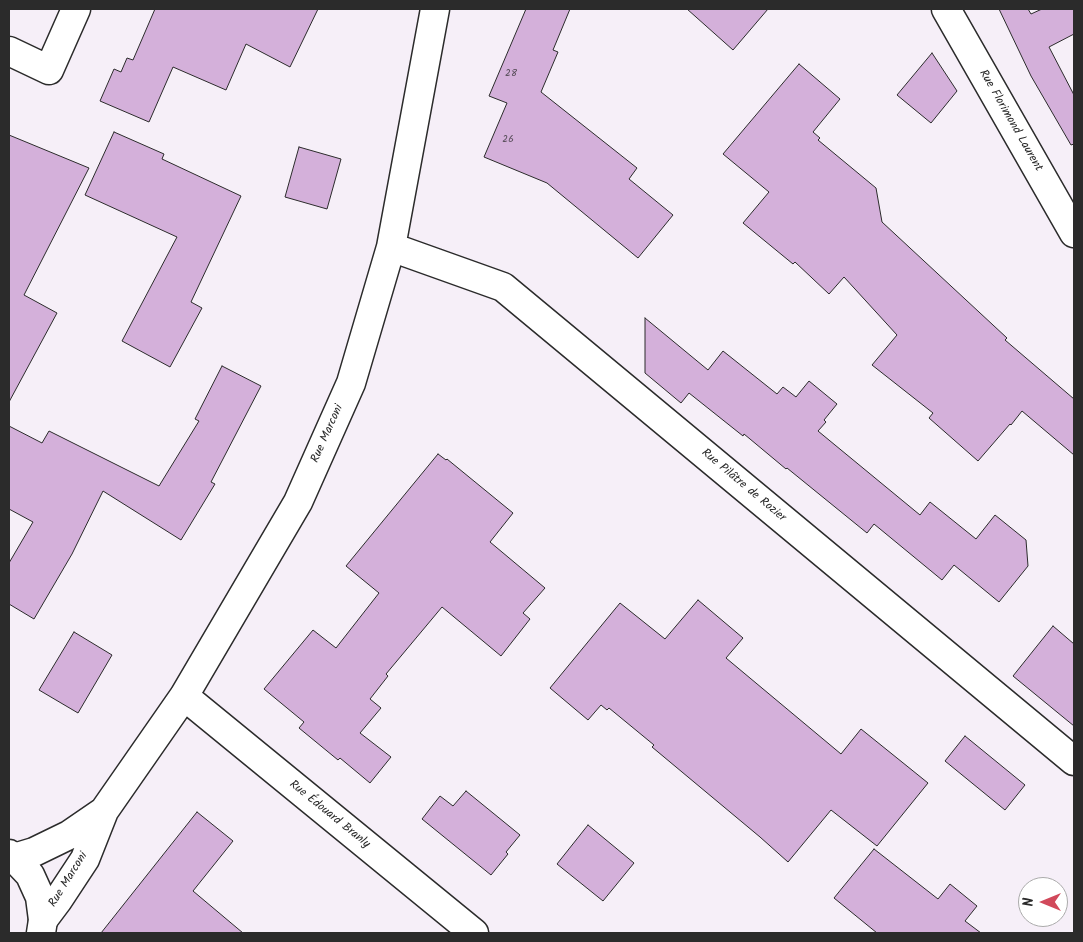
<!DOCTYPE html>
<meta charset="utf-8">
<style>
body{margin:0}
#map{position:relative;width:1083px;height:942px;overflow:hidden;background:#f6eff8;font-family:Kalam,sans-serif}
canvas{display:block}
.frame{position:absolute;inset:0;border:10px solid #2b2b2b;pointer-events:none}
.north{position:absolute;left:1018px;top:877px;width:50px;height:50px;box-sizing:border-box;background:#fff;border:1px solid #aaa;border-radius:50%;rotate:270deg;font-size:14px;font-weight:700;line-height:20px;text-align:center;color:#2b2b2b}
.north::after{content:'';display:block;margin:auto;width:18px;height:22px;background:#d1495b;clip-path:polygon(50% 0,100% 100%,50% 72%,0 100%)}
</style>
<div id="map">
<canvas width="1083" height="942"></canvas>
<div class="frame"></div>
<div class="north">N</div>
</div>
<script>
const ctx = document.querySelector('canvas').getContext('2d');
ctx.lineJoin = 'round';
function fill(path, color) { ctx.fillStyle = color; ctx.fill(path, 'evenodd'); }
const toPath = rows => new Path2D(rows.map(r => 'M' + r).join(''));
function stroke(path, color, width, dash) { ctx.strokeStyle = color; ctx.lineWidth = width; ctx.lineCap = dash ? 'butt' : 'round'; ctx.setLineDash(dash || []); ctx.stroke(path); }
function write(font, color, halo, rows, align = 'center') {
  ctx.font = font + ' Kalam,sans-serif'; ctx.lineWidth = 4.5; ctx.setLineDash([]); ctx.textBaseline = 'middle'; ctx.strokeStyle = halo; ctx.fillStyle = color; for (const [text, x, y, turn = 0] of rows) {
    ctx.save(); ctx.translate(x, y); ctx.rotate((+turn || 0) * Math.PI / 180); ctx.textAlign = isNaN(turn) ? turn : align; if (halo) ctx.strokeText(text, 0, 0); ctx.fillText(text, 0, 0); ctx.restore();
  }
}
const building = toPath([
 [155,9,318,9,290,67,246,44,226,90,173,67,149,122,100,101,114,69,121,72,127,58,133,60,155,9],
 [526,9,570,9,553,50,558,52,541,92,637,168,629,179,673,215,638,258,547,183,484,157,507,103,489,96,526,9],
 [687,9,768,9,733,50,687,9],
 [999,9,1028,9,1031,14,1042,9,1074,9,1074,34,1049,47,1074,95,1074,144,1071,145,1031,76,999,9],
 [932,53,957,91,931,123,897,95,932,53],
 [799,64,840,99,813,132,820,138,818,140,876,188,882,222,1007,338,1005,340,1074,399,1074,455,1022,411,1011,425,1010,424,978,461,929,418,933,413,872,365,897,335,844,277,829,294,795,262,793,264,743,223,769,192,723,154,799,64],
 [114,132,164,154,162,159,241,196,191,302,202,308,170,367,122,341,177,237,85,195,114,132],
 [9,135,89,168,24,295,57,313,9,402,9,135],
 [299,147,341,159,327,209,285,197,299,147],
 [645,318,708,370,723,351,777,394,783,387,796,397,809,381,837,404,824,420,826,422,818,431,920,515,930,502,976,539,995,515,1026,540,1028,566,999,602,954,565,942,580,874,524,867,533,787,468,786,469,744,434,743,436,689,393,681,403,645,373,645,318],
 [222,366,261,386,211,482,215,484,181,540,103,491,72,554,34,619,9,604,9,563,33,522,9,509,9,426,42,443,49,431,159,486,199,421,195,419,222,366],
 [438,454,446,460,447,459,513,513,490,542,545,588,523,613,530,619,501,656,442,607,386,674,388,676,370,699,381,708,360,733,391,757,370,783,340,758,338,760,299,728,304,722,264,689,313,630,336,648,379,593,346,566,438,454],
 [698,600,743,638,726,658,841,754,861,729,928,783,877,846,831,810,788,862,760,837,652,747,654,745,609,708,607,710,601,705,588,720,550,688,620,603,665,639,698,600],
 [1053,626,1074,644,1074,726,1013,676,1053,626],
 [74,632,112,655,78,713,39,690,74,632],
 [965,736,1025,785,1005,810,945,761,965,736],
 [466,791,520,835,506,852,508,854,491,875,422,819,440,796,453,806,466,791],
 [197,812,233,841,193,891,243,933,101,933,197,812],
 [588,825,634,863,603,901,557,864,588,825],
 [874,849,938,899,950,884,977,906,965,921,981,933,877,933,834,898,874,849]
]);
const minor = toPath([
 [946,9,1074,233],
 [9,51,49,70,76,9],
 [391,247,503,287,1074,761],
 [184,696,474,933],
 [14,858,34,852,69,835,104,811],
 [43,920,58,900,85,859,104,811,184,696,298,502,351,383,391,247,435,9]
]);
const secondary = toPath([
 [9,854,14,858,30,875,40,897,43,920,41,933]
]);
const numberNames = [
 ["28",511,74],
 ["26",508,140]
];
const streetNames = [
 ["Rue Florimond Laurent",1010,121,60],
 ["Rue Marconi",328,434,-66],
 ["Rue Pilâtre de Rozier",743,486,40],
 ["Rue Édouard Branly",329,815,39],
 ["Rue Marconi",69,880,-58]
];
fill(building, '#d4b0da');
stroke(building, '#2b2b2b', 1);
stroke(minor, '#2b2b2b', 31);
stroke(secondary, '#2b2b2b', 31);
stroke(minor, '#fff', 28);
stroke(secondary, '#fff', 28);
write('10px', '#554c57', null, numberNames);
write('12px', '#2b2b2b', '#fff', streetNames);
</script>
